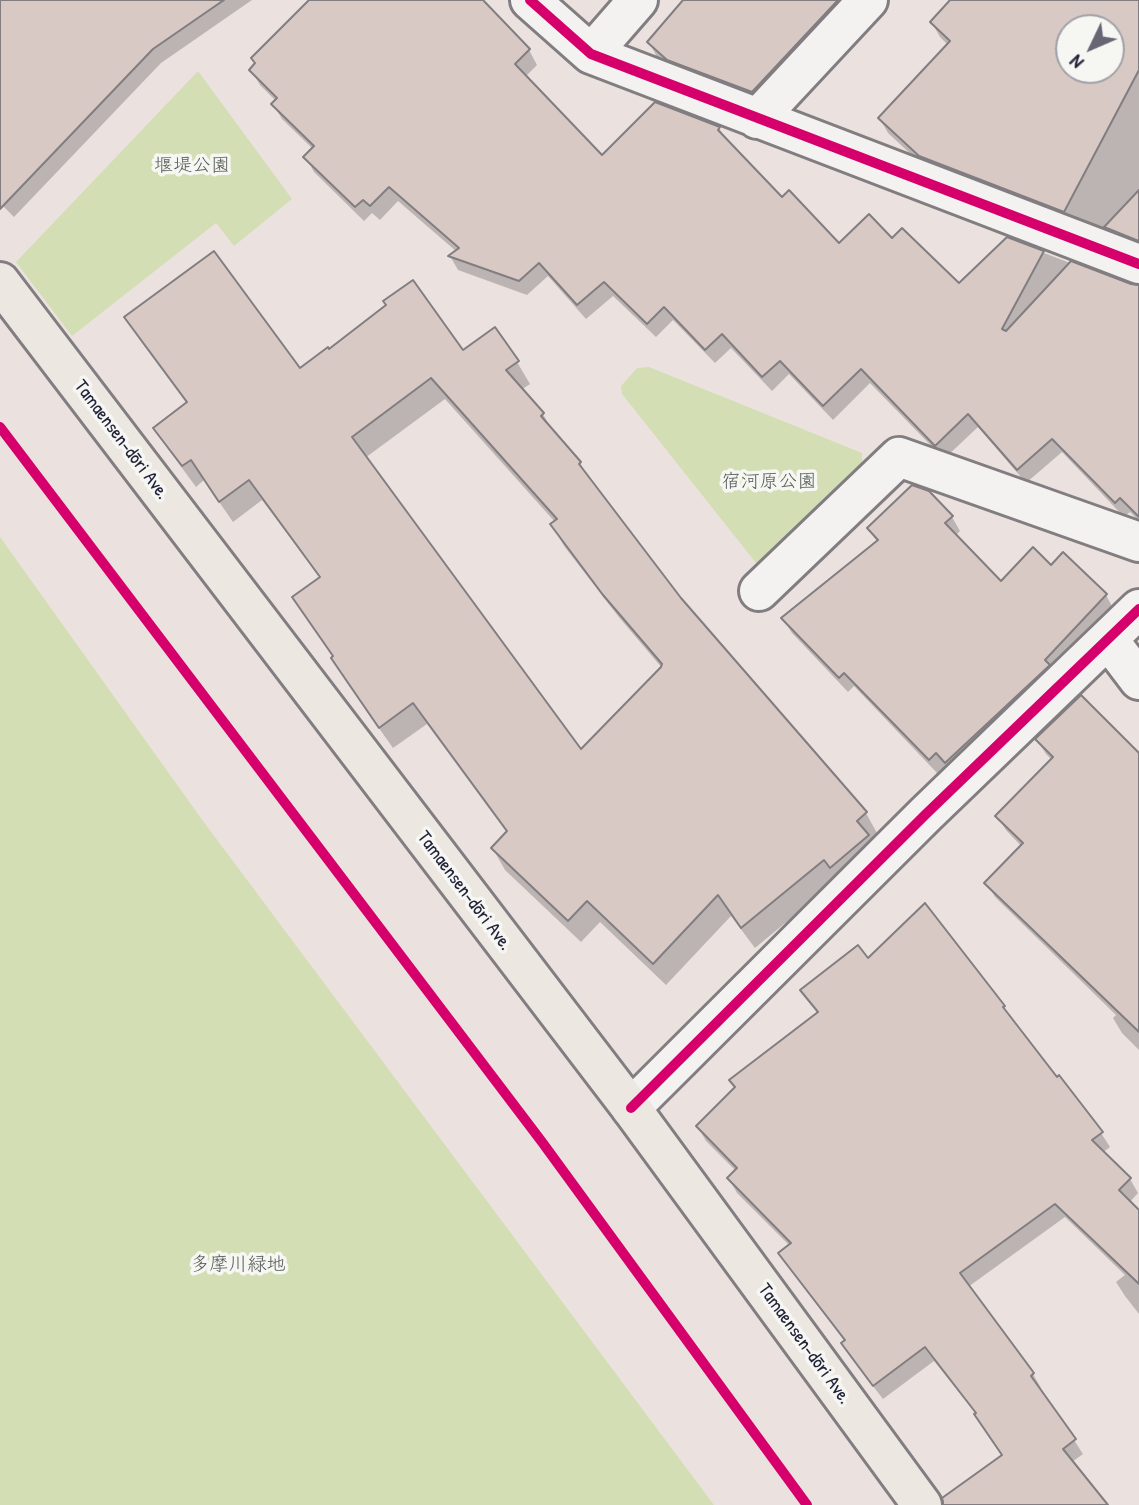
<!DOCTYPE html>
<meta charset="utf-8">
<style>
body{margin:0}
#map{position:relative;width:1139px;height:1505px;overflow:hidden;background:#ebe2df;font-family:"Patrick Hand",sans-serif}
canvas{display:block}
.north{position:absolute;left:1055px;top:14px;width:70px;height:70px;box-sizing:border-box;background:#f6f6f2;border:2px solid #a1a1a9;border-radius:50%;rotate:226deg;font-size:19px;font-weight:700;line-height:28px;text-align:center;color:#22223b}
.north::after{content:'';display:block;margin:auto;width:24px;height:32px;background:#686574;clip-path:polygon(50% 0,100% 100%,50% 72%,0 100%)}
</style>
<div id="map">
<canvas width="1139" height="1505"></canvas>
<div class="north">N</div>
</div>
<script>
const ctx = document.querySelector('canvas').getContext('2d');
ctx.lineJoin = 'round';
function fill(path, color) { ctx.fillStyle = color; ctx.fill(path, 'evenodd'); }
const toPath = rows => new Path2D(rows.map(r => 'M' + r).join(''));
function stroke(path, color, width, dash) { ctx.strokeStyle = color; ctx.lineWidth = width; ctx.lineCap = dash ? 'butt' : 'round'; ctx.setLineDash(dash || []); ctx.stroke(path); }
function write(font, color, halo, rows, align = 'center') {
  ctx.font = font + ' "Patrick Hand","Klee One",sans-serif'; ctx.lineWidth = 7; ctx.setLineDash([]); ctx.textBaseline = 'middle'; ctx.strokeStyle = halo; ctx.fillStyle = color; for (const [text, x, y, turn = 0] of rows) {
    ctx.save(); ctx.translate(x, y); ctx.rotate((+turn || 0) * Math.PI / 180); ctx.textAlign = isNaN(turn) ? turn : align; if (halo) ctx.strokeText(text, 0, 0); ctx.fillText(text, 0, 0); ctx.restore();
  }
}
const green = toPath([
 [198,71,292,199,234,246,216,223,72,336,16,262],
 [649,367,862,453,862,477,760,568,622,394,621,386,637,368],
 [0,537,203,821,714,1505,0,1505]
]);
const shadow = toPath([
 [0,0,252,0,161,63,14,217,0,203],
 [311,0,478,0,529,50,537,65,525,77,602,157,656,104,719,128,727,142,782,199,839,246,892,241,959,286,1007,239,1131,286,1139,291,1139,521,1130,512,1124,517,1062,452,1026,483,978,427,944,459,870,383,833,420,789,374,772,391,731,348,715,363,673,320,656,337,613,296,586,319,548,276,527,295,458,270,450,256,457,252,398,201,380,220,372,213,364,221,314,172,306,157,313,149,282,119,273,104,276,101,260,85,251,70],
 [686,0,864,0,762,108,679,76,658,59,649,42],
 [953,0,1139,0,1139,251,929,171,888,133,880,119,948,45,940,37,932,23],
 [1069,28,1111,28,1111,70,1069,70],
 [126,318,300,370,463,353,494,330,517,362,530,384,521,390,543,414,554,434,580,463,592,484,680,599,866,813,878,835,870,841,880,857,837,880,755,948,731,916,666,985,600,922,581,942,505,870,493,849,507,833,427,724,393,748,345,680,334,658,307,619,294,598,321,579,262,500,233,522,204,480,196,487,168,449,155,428,187,404,139,339],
 [445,399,555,522,552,525,564,546,618,616,662,668,581,752,365,458],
 [952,517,960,531,955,536,1001,584,1051,568,1106,595,1114,610,955,776,945,767,938,774,854,686,848,692,792,633,783,619,878,543,869,529],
 [1037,740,1139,755,1139,1050,1122,1033,1113,1018,1116,1015,995,897,987,883,1022,847,1006,830,997,816,1052,760,1046,754],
 [868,960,1004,1007,1012,1021,1101,1133,1110,1147,1102,1153,1130,1179,1138,1193,1129,1203,1139,1213,1139,1314,1125,1296,1116,1282,1125,1275,1065,1217,968,1287,1033,1374,1041,1388,1039,1390,1074,1440,1083,1454,1072,1462,1105,1505,966,1505,1004,1456,978,1416,934,1361,883,1399,851,1358,843,1344,845,1342,789,1268,781,1254,790,1246,737,1193,729,1179,736,1171,706,1141,698,1127,818,1014,802,990]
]);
const building = toPath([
 [0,0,224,0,153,49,0,209,0,0],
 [309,0,483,0,530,49,515,64,602,155,655,102,720,127,718,130,782,197,789,190,839,243,869,214,892,238,902,228,959,283,1007,237,1044,251,1002,329,1006,331,1071,261,1131,284,1139,285,1139,517,1120,498,1115,503,1052,439,1017,470,968,414,935,446,861,369,823,406,780,361,762,377,722,334,705,350,664,307,647,324,604,282,577,305,539,263,519,281,448,256,459,248,389,187,370,206,363,200,355,207,303,157,314,146,271,104,277,98,249,70,255,63,251,58,309,0],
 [683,0,838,0,752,92,667,60,647,42,683,0],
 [950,0,1139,0,1139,70,1064,212,919,156,878,118,950,41,930,22,950,0],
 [1069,28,1111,28,1111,70,1069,70,1069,28],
 [1139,190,1139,241,1104,227,1139,190],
 [214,251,300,368,328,347,329,349,386,305,383,301,413,280,463,350,495,327,519,361,506,370,544,413,541,416,581,462,579,464,681,598,867,812,857,821,869,835,830,868,824,860,741,928,718,895,653,964,587,901,568,921,491,848,507,831,413,703,379,728,331,658,333,656,292,597,320,577,249,480,219,502,191,460,182,466,153,428,187,402,124,317,214,251],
 [431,378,557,519,550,524,603,595,662,664,661,667,581,749,352,437,431,378],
 [912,485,929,491,953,516,945,523,1001,581,1033,547,1051,565,1063,552,1107,594,1045,660,1050,665,945,763,936,753,929,760,844,673,839,678,781,618,878,540,867,528,912,485],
 [1081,695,1139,753,1139,1032,984,883,1023,843,995,816,1053,757,1035,739,1081,695],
 [925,903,1005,1006,1003,1007,1057,1077,1059,1075,1103,1132,1092,1140,1131,1178,1119,1190,1139,1210,1139,1284,1055,1204,960,1273,1034,1373,1031,1376,1076,1439,1063,1449,1108,1505,943,1505,942,1498,1002,1455,974,1414,976,1413,925,1347,873,1386,841,1343,845,1340,778,1253,791,1243,727,1178,737,1168,696,1126,735,1087,729,1080,818,1012,800,990,858,945,868,958,925,903]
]);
const street = toPath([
 [530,0,591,54,1139,264],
 [591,54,638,0],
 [757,119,868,0],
 [759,591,899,457,1139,542],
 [1108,639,1139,680],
 [631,1108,926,814,1139,609]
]);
const primary = toPath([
 [0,282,631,1108,922,1505]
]);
const cycleway = toPath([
 [530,0,591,54,1139,264],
 [0,427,542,1142,807,1505],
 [631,1108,926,814,1139,609]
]);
const parkNames = [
 ["堰堤公園",192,166],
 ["宿河原公園",769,482],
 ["多摩川緑地",238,1265]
];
const streetNames = [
 ["Tamaensen-dōri Ave.",121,440,53],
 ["Tamaensen-dōri Ave.",464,891,53],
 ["Tamaensen-dōri Ave.",804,1344,54]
];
fill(green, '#d4deb5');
fill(shadow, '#0003');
fill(building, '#d8c9c5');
stroke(building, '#817d80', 2);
stroke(street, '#817d80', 44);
stroke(primary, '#817d80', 44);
stroke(street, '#f4f2f0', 38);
stroke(primary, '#ece7e1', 38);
stroke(cycleway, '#d6006c', 10);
write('19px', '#525a55', '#f6f6f2', parkNames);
write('19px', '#22223b', '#f6f6f2', streetNames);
</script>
